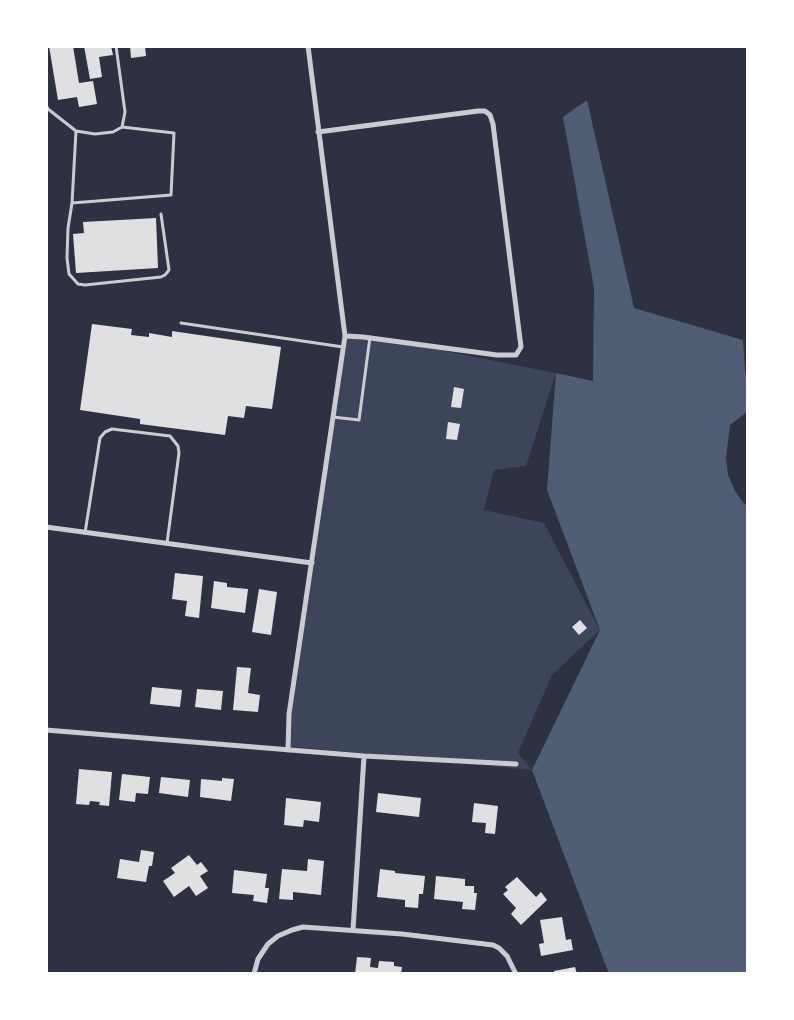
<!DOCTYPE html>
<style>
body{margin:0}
#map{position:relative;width:794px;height:1020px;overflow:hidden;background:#2d3142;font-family:Inter,sans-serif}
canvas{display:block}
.frame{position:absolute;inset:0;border:48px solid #fff;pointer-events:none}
</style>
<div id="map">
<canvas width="794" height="1020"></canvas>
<div class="frame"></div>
</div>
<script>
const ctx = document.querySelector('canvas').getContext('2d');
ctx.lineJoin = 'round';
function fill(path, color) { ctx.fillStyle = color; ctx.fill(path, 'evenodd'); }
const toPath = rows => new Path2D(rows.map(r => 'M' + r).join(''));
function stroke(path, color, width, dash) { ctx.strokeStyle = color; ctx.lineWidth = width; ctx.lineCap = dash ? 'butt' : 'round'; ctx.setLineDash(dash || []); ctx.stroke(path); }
const green = toPath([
 [348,332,556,373,526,466,494,470,484,510,544,523,600,630,552,675,518,753,532,770,286,746]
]);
const water = toPath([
 [587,100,634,308,743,340,745,371,748,378,748,411,730,425,726,458,728,475,735,491,744,504,748,505,748,974,609,974,532,770,600,630,547,490,556,373,593,381,594,288,563,117]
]);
const building = toPath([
 [49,46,73,46,79,83,93,81,97,104,79,107,77,97,58,100],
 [84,46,111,46,113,55,99,57,102,77,90,79],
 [130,46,145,46,146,56,131,58],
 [156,218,158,268,76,273,73,234,84,233,83,222],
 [92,324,132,329,131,335,149,337,149,333,172,337,172,331,281,347,272,409,246,406,244,418,228,416,225,435,140,424,140,419,80,410],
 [454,387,464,389,461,408,451,407],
 [448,422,460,424,457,440,446,439],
 [175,573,203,576,199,618,185,616,187,601,172,599],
 [214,581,227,583,227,587,248,589,245,613,211,608],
 [259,589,277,592,271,635,252,632],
 [580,620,587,628,579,635,572,627],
 [237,667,251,668,248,693,260,695,258,712,233,710],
 [152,687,182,690,180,707,150,704],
 [197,689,223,691,221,710,195,707],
 [79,769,112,772,109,806,99,805,100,802,90,801,89,805,76,804],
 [122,774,150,777,148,794,136,793,135,802,119,800],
 [161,777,190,780,188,797,159,793],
 [222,778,234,779,231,801,200,797,201,779,222,781],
 [378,793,421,798,419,817,376,812],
 [286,798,321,802,319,822,304,820,303,827,284,825],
 [474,803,498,806,495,834,485,833,486,823,472,822],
 [141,850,154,852,152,866,149,866,146,882,117,878,120,859,139,862],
 [189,855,197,865,201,862,208,871,200,876,208,888,196,896,189,886,174,897,163,881,175,873,171,868],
 [308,859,324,861,321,895,293,892,293,900,279,899,282,869,307,871],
 [380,869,395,871,395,873,425,876,423,894,419,894,418,908,405,907,405,900,377,897],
 [234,870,267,874,265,888,269,888,267,903,253,901,254,895,232,893],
 [436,876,465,879,465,886,474,886,474,893,477,893,475,910,462,909,463,902,434,899],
 [517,877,536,897,541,892,547,900,521,925,511,914,516,908,503,894,508,890,505,887],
 [562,917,566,940,571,939,573,950,541,956,539,944,544,943,540,920],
 [357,957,371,958,370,967,378,968,379,961,394,962,394,966,402,967,401,974,355,974],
 [575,967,577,974,554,974,554,971]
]);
const service = toPath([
 [116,46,125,112,122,127],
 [46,105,48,109,76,131,95,134,113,132,122,127,174,133,171,195,72,203,76,131],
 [72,203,68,228,67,258,69,274,78,284,85,285,161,277,165,275,169,270,161,214],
 [181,323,343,347],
 [333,417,359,420,370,337],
 [85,533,100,438,105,432,112,429,170,436,178,446,179,453,167,543]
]);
const minor = toPath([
 [318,132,478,111,485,111,490,115,493,124,521,347,516,355,497,355,363,337,345,336],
 [46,527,312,563],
 [46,730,364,756,516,764],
 [288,750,289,714,345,336,308,46],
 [353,930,364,756],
 [254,974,258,959,268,944,278,936,292,930,303,927,402,934,493,945,499,948,507,956,516,974]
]);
fill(green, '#3c4559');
fill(water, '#4f5d75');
fill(building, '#e0e0e3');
stroke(service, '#caccd0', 3);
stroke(minor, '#caccd0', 5);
</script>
